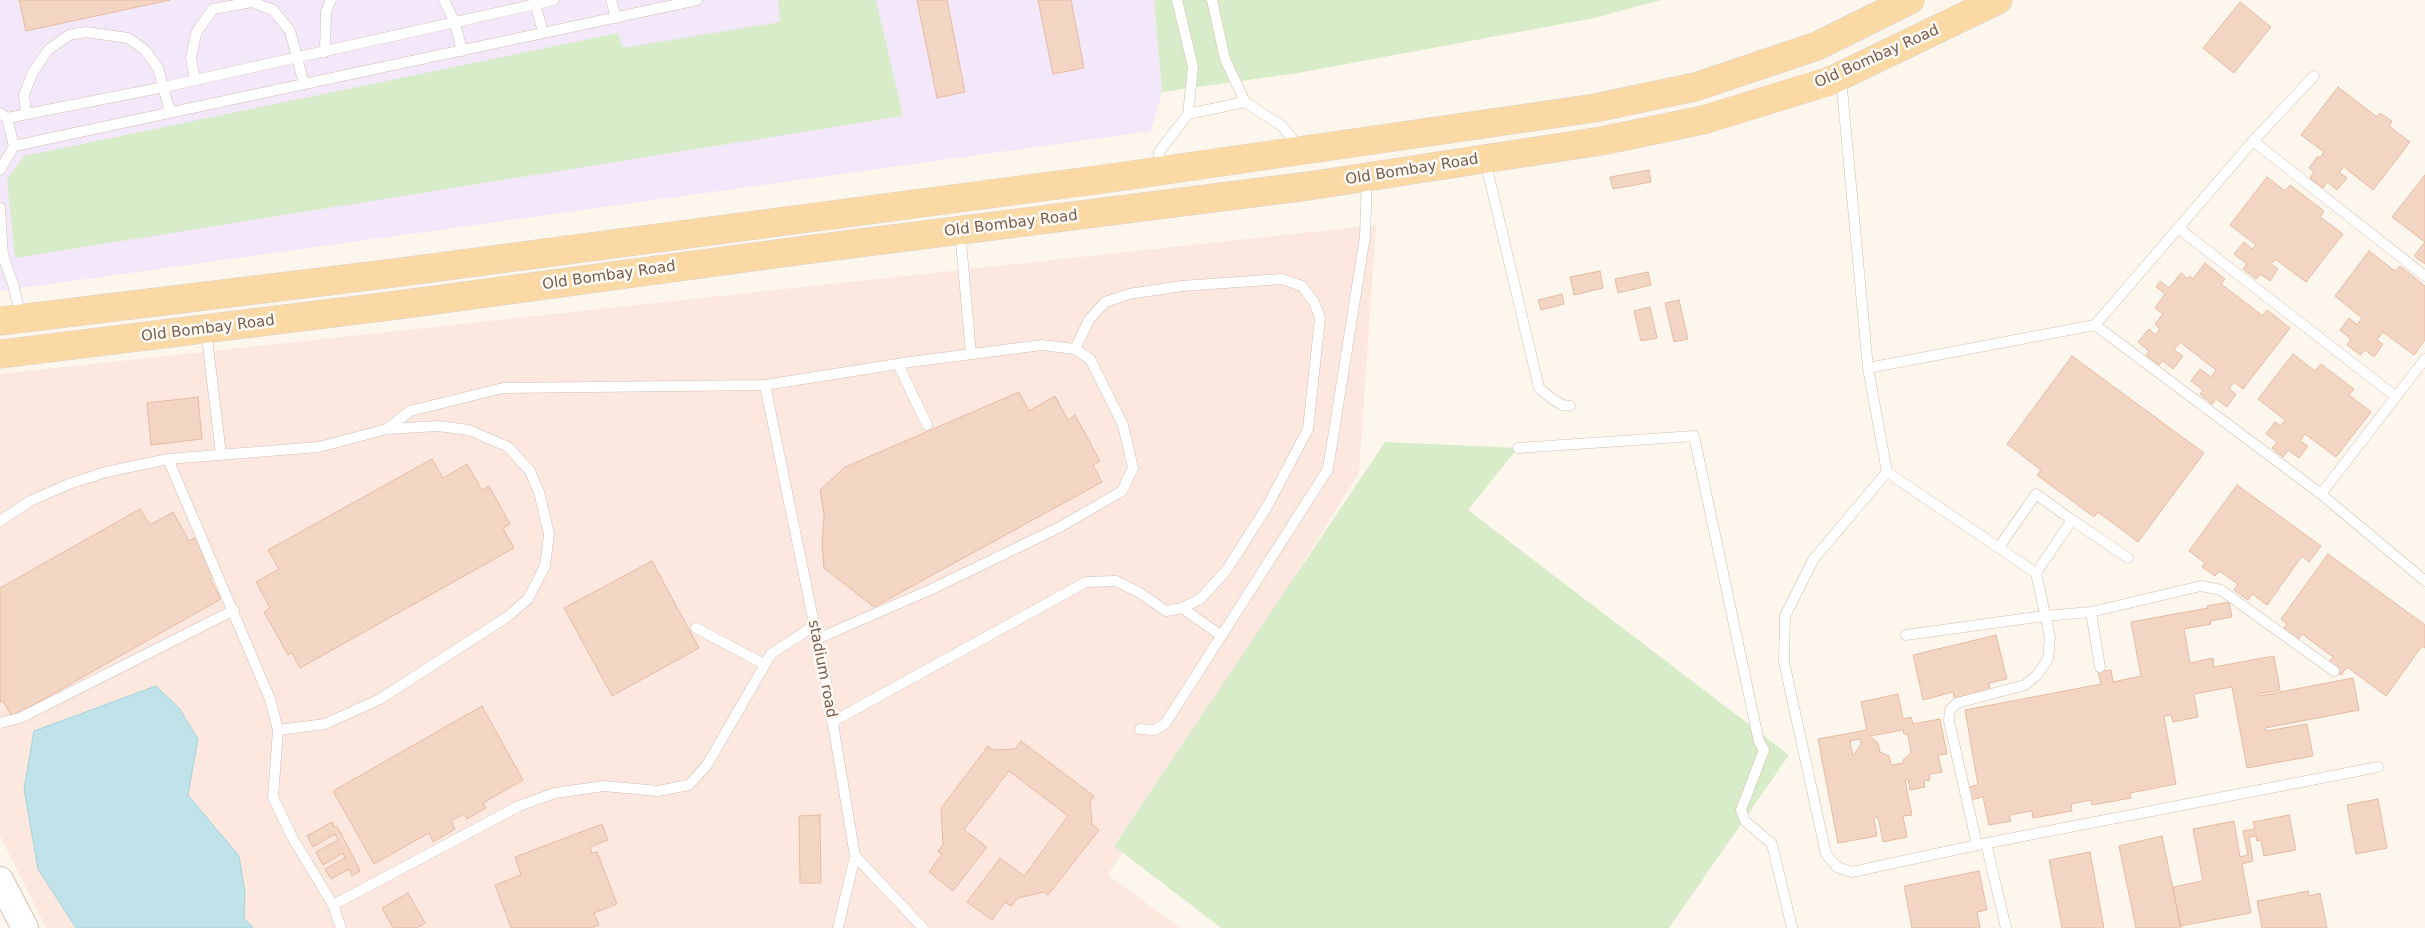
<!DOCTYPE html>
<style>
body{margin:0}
canvas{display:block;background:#fdf6ec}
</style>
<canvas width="2425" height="928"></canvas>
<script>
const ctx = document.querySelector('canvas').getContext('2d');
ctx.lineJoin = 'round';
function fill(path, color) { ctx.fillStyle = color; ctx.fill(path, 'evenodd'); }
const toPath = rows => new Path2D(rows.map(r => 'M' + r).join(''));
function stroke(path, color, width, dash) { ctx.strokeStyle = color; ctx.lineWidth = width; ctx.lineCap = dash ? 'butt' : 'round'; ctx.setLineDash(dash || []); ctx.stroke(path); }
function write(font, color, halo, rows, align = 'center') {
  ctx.font = font + ' "DejaVu Sans",sans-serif'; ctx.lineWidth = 5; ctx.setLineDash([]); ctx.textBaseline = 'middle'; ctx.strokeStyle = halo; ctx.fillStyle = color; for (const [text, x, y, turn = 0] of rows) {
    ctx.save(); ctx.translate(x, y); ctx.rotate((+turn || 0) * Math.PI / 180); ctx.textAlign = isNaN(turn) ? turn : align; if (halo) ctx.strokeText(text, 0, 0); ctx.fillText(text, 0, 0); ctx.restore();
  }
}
const commercial = toPath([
 [1376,225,1359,473,1108,875,1180,928,46,928,0,836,0,374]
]);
const education = toPath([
 [0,0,1154,0,1162,92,1151,131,0,291]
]);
const green = toPath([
 [778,0,876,0,903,116,15,258,7,180,24,156,618,33,623,48,780,22],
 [1154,0,1661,0,1594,18,1298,73,1162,92],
 [1385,442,1518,448,1468,510,1789,755,1669,928,1221,928,1114,846]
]);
const water = toPath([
 [156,686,179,708,198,739,188,795,239,856,245,892,244,918,253,928,76,928,38,869,24,789,34,731,156,686]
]);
const building = toPath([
 [19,0,170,0,26,31,19,0],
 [917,0,947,0,965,92,937,98,917,0],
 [1038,0,1071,0,1084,68,1053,74,1038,0],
 [2240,2,2271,27,2234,73,2203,48,2240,2],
 [2338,87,2377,117,2380,113,2392,121,2389,126,2410,142,2373,190,2344,167,2339,172,2347,178,2337,190,2327,182,2323,188,2310,178,2314,172,2309,168,2318,156,2320,158,2324,152,2301,135,2338,87],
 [1649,170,1651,182,1613,189,1610,177,1649,170],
 [2425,175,2425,264,2414,256,2425,242,2392,217,2425,175],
 [2267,177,2285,191,2290,185,2324,211,2320,217,2343,234,2306,282,2275,259,2271,264,2278,269,2270,281,2260,274,2256,279,2243,269,2247,264,2234,254,2244,242,2252,249,2256,245,2230,225,2267,177],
 [2369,251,2395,271,2400,266,2425,286,2425,340,2414,355,2383,332,2377,340,2383,344,2374,357,2365,350,2360,355,2347,345,2351,339,2340,330,2349,318,2357,325,2362,318,2335,296,2369,251],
 [2205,263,2225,279,2221,284,2263,316,2267,310,2290,328,2243,389,2234,382,2229,389,2236,394,2227,407,2216,399,2212,404,2200,394,2203,390,2191,381,2200,369,2211,377,2216,370,2180,342,2174,350,2183,356,2173,369,2163,361,2159,365,2146,355,2149,351,2138,342,2149,329,2155,335,2160,329,2155,324,2163,314,2155,308,2165,294,2156,287,2160,281,2169,288,2181,273,2188,279,2190,276,2193,279,2205,263],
 [1600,271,1603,288,1574,295,1570,277,1600,271],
 [1648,272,1651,285,1618,293,1615,279,1648,272],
 [1562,294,1564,304,1541,310,1538,300,1562,294],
 [1679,300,1688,339,1674,342,1665,303,1679,300],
 [1650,307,1657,338,1641,341,1634,311,1650,307],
 [2293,354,2315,371,2321,364,2354,389,2349,395,2371,412,2336,457,2305,434,2300,441,2308,446,2299,458,2288,450,2283,457,2272,448,2277,442,2266,434,2275,422,2281,426,2285,420,2258,399,2293,354],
 [2072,356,2204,453,2138,542,2098,512,2094,517,2037,475,2041,470,2007,444,2072,356],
 [1019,392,1029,411,1055,396,1068,420,1075,415,1100,461,1093,465,1102,482,874,607,824,568,822,544,824,514,820,490,845,467,1019,392],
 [198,397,202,439,151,445,147,403,198,397],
 [432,459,443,478,467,464,482,490,489,486,510,524,503,528,514,548,300,668,292,653,288,655,264,612,270,608,256,582,279,569,268,550,432,459],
 [2237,485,2321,546,2309,562,2302,556,2267,605,2252,594,2248,600,2234,590,2238,584,2219,571,2215,576,2202,567,2205,563,2189,551,2237,485],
 [140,509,150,525,173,512,189,541,196,537,217,575,210,579,221,599,12,717,3,701,0,702,0,588,140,509],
 [2328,554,2425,625,2425,648,2422,646,2386,696,2347,667,2341,675,2327,664,2333,657,2302,634,2297,642,2282,631,2287,624,2281,619,2328,554],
 [652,561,699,648,612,696,564,608,652,561],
 [2229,602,2232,617,2210,621,2211,624,2184,629,2190,663,2213,658,2214,667,2274,656,2280,690,2258,694,2259,696,2353,678,2359,710,2265,728,2266,731,2307,724,2313,756,2247,768,2232,687,2194,694,2198,717,2173,722,2171,715,2164,716,2176,784,2130,793,2131,798,2092,805,2091,800,2071,804,2072,811,2033,818,2032,811,2009,815,2011,821,1989,825,1983,797,1970,800,1968,787,1978,785,1965,710,2101,684,2098,672,2111,670,2113,682,2141,676,2131,622,2208,608,2207,606,2229,602],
 [1996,635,2007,679,1989,683,1990,691,1955,700,1953,692,1923,700,1913,655,1996,635],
 [1898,694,1903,719,1911,717,1913,724,1940,719,1947,754,1938,755,1942,772,1929,774,1930,780,1924,781,1925,787,1910,790,1908,779,1905,780,1912,815,1903,816,1907,837,1883,842,1878,817,1874,818,1877,836,1838,843,1818,739,1867,730,1861,702,1898,694],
 [1903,730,1904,734,1908,734,1911,753,1903,760,1904,763,1891,765,1889,756,1880,752,1878,743,1870,736,1903,730],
 [1860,739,1861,744,1853,756,1850,741,1860,739],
 [482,706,523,780,483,803,486,808,467,819,464,814,451,821,455,829,433,842,429,833,374,864,333,791,482,706],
 [1021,741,1094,796,1090,802,1092,824,1099,830,1048,895,1044,892,1018,898,1011,906,1005,902,992,920,967,902,1000,858,1024,876,1068,816,1009,771,964,830,987,847,953,891,929,872,942,854,938,851,943,845,941,808,988,746,993,750,1015,749,1021,741],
 [2378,799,2387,848,2356,854,2347,805,2378,799],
 [820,815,821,883,800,883,799,816,820,815],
 [2289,815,2296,850,2264,856,2261,840,2257,841,2256,836,2249,837,2253,861,2242,864,2251,913,2180,926,2173,887,2203,881,2193,829,2234,821,2240,857,2248,855,2243,831,2255,829,2253,822,2289,815],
 [332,822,334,827,337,826,357,864,360,871,352,876,349,869,331,879,325,869,345,858,343,853,323,865,316,852,338,840,335,834,313,847,307,836,332,822],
 [602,824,608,840,590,847,592,853,597,852,617,904,594,913,599,925,590,928,511,928,495,885,521,875,515,857,602,824],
 [2162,836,2181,928,2136,928,2119,846,2162,836],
 [2090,852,2104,928,2062,928,2049,860,2090,852],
 [1979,871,1987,910,1977,912,1980,928,1912,928,1904,886,1979,871],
 [2308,891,2309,896,2320,893,2327,928,2262,928,2257,901,2308,891],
 [408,893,425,923,417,928,393,928,382,908,408,893]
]);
const lane = toPath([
 [444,0,455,23,462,51],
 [534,0,543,32],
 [611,0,616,18],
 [1177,0,1193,67,1188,114],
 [1212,0,1225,59,1245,102],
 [325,52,326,12,331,0],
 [1841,78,1868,368,1887,472,2036,573],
 [195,80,191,58,196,34,198,30,213,9,252,2,273,10,290,31,304,84],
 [0,113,7,118,14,146,0,170],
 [26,114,24,95,33,72,48,50,69,35,86,32,128,38,145,50,158,68,170,112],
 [7,118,164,87,554,0],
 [2253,141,2425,276],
 [14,146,697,0],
 [1485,160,1539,388,1551,398,1562,405,1570,406],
 [1160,169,1159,152,1188,114,1245,102,1282,126,1300,148],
 [0,208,3,256,13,284,21,317],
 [2178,228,2395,396],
 [960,231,971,354],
 [2095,325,2253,141,2314,76],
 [206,330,221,454],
 [898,364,927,425],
 [1868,368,2095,325,2321,494,2425,581],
 [765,385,826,682,855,856,923,928],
 [387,429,410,411,503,388,765,385,910,362,1042,345,1075,349,1090,359,1123,425,1133,468,1122,491,1060,527,932,589,817,639],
 [1518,448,1694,436,1759,742,1764,750,1741,810,1745,821,1772,844,1792,928],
 [168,459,270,699,278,730,273,797,292,837,333,905],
 [1887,472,1813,560,1785,616,1784,662,1826,854,1837,867,1852,872,1977,845,2378,767],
 [2321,494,2425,359],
 [2072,520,2128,558],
 [0,521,30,501,69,484,106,472,168,459,319,447,387,429,438,426,469,430,508,447,530,471,539,492,549,534,545,566,528,599,507,617,380,699,325,724,278,730],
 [1182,608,1222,636],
 [2091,612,2100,667],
 [696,628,764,664],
 [1906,635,2044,616,2091,612,2201,586,2221,590,2334,671],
 [832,722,1086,582,1116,581,1140,593,1166,611,1182,608,1200,599,1226,571,1268,505,1308,429,1320,318,1314,302,1302,286,1282,279,1182,286,1129,294,1105,302,1089,320,1075,349],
 [0,723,20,718,234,610],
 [1140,729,1154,730,1165,724,1328,469,1365,236,1367,178],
 [1986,843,2006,928],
 [1977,845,1949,721,1950,710,1957,703,2025,685,2037,675,2048,659,2050,637,2036,573,2072,520,2036,494,1999,547],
 [341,928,333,905,519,806,555,793,604,786,658,791,689,785,707,765,771,654,814,626],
 [838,928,855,856]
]);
const secondary = toPath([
 [0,880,25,928]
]);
const primary = toPath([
 [0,321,394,273,1118,177,1595,108,1695,87,1817,46,1910,0],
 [0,354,398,305,805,250,1308,186,1601,141,1703,120,1830,81,1998,0]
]);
const streetNames = [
 ["Old Bombay Road",1877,57,-24],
 ["Old Bombay Road",1412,170,-9],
 ["Old Bombay Road",1011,224,-7],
 ["Old Bombay Road",609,276,-8],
 ["Old Bombay Road",208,329,-7],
 ["stadium road",822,669,79]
];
fill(commercial, '#fde8e0');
fill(education, '#f3e8fa');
fill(green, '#d8ecc9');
fill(water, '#bfe3e8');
stroke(water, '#a5d3da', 1);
fill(building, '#f3d5c3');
stroke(building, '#e6bba3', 1);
stroke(lane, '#d1beb0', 11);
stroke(secondary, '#d6c0b0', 28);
stroke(primary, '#dad1cd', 29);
stroke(lane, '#fff', 10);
stroke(secondary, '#fff', 26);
stroke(primary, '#fbd9a5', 28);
write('15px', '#7a5c4d', '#fffaf3', streetNames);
</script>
